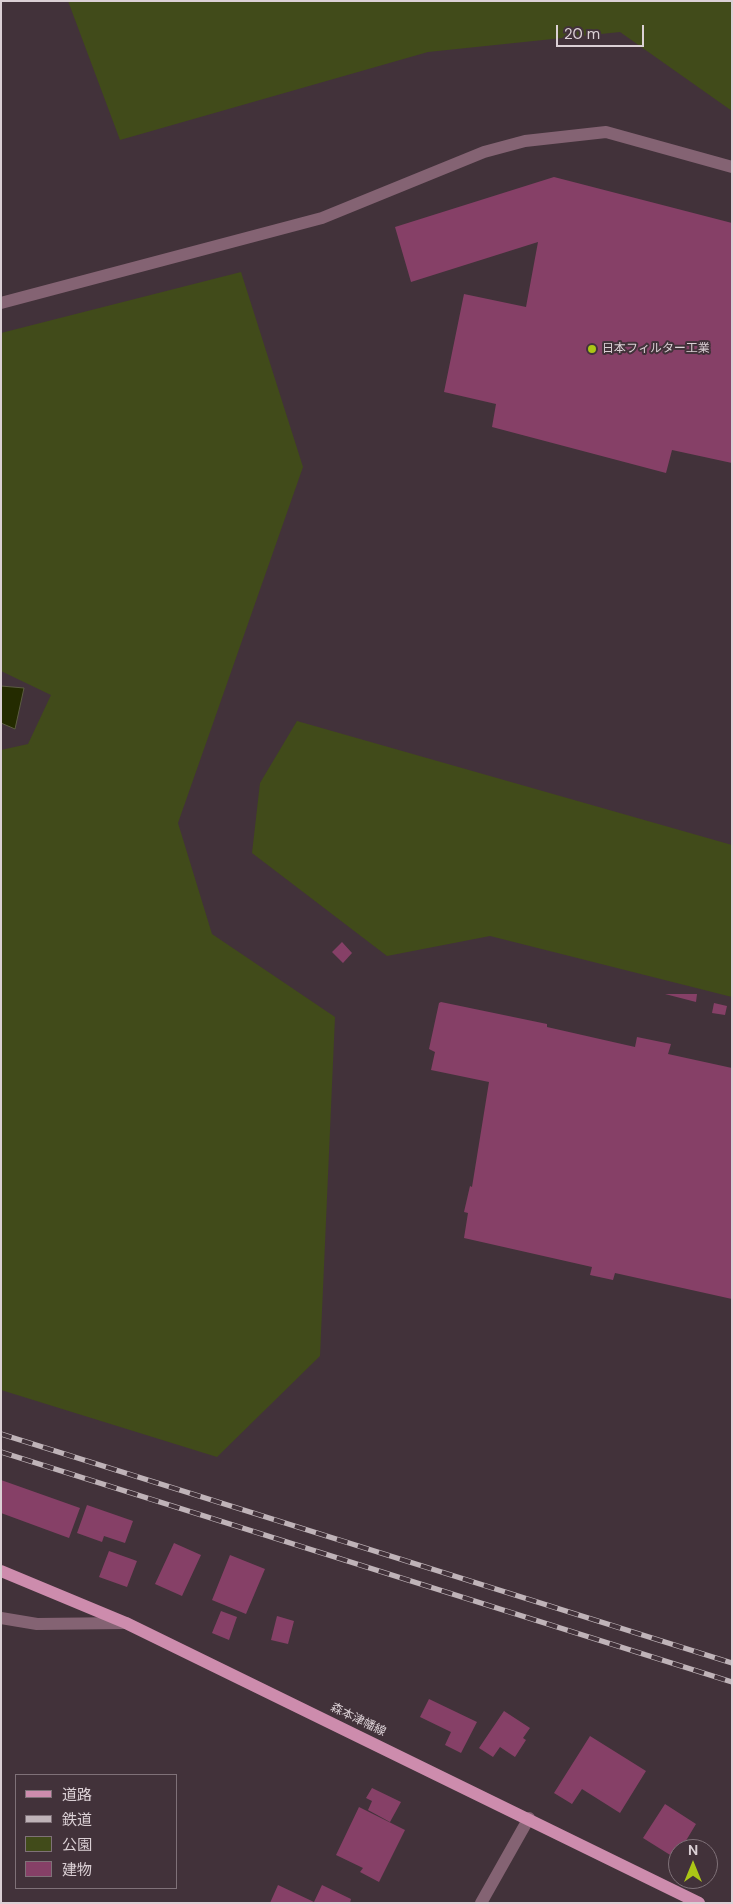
<!DOCTYPE html>
<meta charset="utf-8">
<style>
body{margin:0}
#map{position:relative;width:733px;height:1904px;overflow:hidden;background:#42323a;font-family:"DM Sans","Noto Sans JP",sans-serif}
canvas{display:block}
.frame{position:absolute;inset:0;border:2px solid #dbd0d5;pointer-events:none}
.legend{position:absolute;left:15px;top:1774px;width:162px;height:115px;box-sizing:border-box;background:#42323a;border:1px solid #7f7178;margin:0;padding:6px 9px;list-style:none;font-size:15px;color:#dbd0d5}
.legend li{display:flex;align-items:center;gap:10px;height:25px}
.legend b{width:25px;border:1px solid #7f7178}
.north{position:absolute;left:668px;top:1839px;width:50px;height:50px;box-sizing:border-box;background:#42323a;border:1px solid #7f7178;border-radius:50%;rotate:0deg;font-size:14px;font-weight:700;line-height:20px;text-align:center;color:#dbd0d5}
.north::after{content:'';display:block;margin:auto;width:18px;height:22px;background:#abc616;clip-path:polygon(50% 0,100% 100%,50% 72%,0 100%)}
.scale{position:absolute;left:556px;top:25px;width:88px;height:22px;box-sizing:border-box;border:2px solid #dbd0d5;border-top:0;padding-left:6px;font-size:15px;line-height:18px;white-space:nowrap;color:#dbd0d5;-webkit-text-stroke:4px #42323a;paint-order:stroke}
</style>
<div id="map">
<canvas width="733" height="1904"></canvas>
<div class="frame"></div>
<ul class="legend">
<li><b style="height:6px;background:#cd8cad"></b>道路</li>
<li><b style="height:6px;background:#bfb3b8"></b>鉄道</li>
<li><b style="height:14px;background:#414b1a"></b>公園</li>
<li><b style="height:14px;background:#864067"></b>建物</li>
</ul>
<div class="north">N</div>
<div class="scale">20 m</div>
</div>
<script>
const ctx = document.querySelector('canvas').getContext('2d');
ctx.lineJoin = 'round';
function fill(path, color) { ctx.fillStyle = color; ctx.fill(path, 'evenodd'); }
const toPath = rows => new Path2D(rows.map(r => 'M' + r).join(''));
function stroke(path, color, width, dash) { ctx.strokeStyle = color; ctx.lineWidth = width; ctx.lineCap = dash ? 'butt' : 'round'; ctx.setLineDash(dash || []); ctx.stroke(path); }
function write(font, color, halo, rows, align = 'center') {
  ctx.font = font + ' "DM Sans","Noto Sans JP",sans-serif'; ctx.lineWidth = 4; ctx.setLineDash([]); ctx.textBaseline = 'middle'; ctx.strokeStyle = halo; ctx.fillStyle = color; for (const [text, x, y, turn = 0] of rows) {
    ctx.save(); ctx.translate(x, y); ctx.rotate((+turn || 0) * Math.PI / 180); ctx.textAlign = isNaN(turn) ? turn : align; if (halo) ctx.strokeText(text, 0, 0); ctx.fillText(text, 0, 0); ctx.restore();
  }
}
const green = toPath([
 [68,1,732,1,732,111,620,32,428,52,120,140],
 [241,272,303,467,178,823,212,934,335,1017,320,1356,217,1457,1,1390,1,750,28,744,51,695,1,671,1,333],
 [297,721,732,845,732,997,490,936,387,956,252,853,260,783]
]);
const water = toPath([
 [1,686,24,688,15,729,1,723,1,686]
]);
const building = toPath([
 [554,177,732,223,732,463,672,450,666,473,492,427,496,404,444,392,464,294,526,307,538,242,411,282,395,227],
 [342,942,352,953,343,963,332,952],
 [665,994,697,994,696,1002],
 [441,1002,547,1024,547,1027,635,1047,637,1037,671,1044,668,1054,732,1068,732,1299,615,1273,613,1280,590,1275,592,1267,464,1238,468,1213,464,1212,470,1186,472,1187,489,1082,431,1070,435,1052,429,1049,439,1003],
 [714,1003,727,1006,725,1015,712,1013],
 [1,1480,80,1508,69,1538,1,1513],
 [87,1505,133,1521,125,1543,104,1536,102,1542,77,1533],
 [174,1543,201,1555,182,1596,155,1584],
 [109,1551,137,1561,127,1587,99,1577],
 [230,1555,265,1569,246,1614,212,1600],
 [221,1611,237,1617,229,1640,212,1633],
 [277,1616,294,1621,288,1644,271,1640],
 [429,1699,477,1722,461,1753,445,1745,451,1732,420,1717],
 [504,1711,530,1728,523,1738,526,1740,515,1757,500,1747,493,1757,479,1748],
 [590,1736,646,1771,620,1813,582,1789,572,1804,554,1793],
 [372,1788,401,1802,390,1822,368,1810,372,1801,366,1798],
 [665,1804,696,1824,681,1849,678,1849,675,1858,643,1838],
 [359,1807,405,1830,379,1882,360,1872,363,1868,336,1855],
 [278,1885,314,1902,322,1885,351,1899,350,1903,270,1903]
]);
const minor = toPath([
 [1,303,322,218,484,152,525,141,606,132,732,167],
 [1,1618,37,1624,126,1623],
 [481,1903,529,1818]
]);
const major = toPath([
 [1,1571,126,1623,699,1903]
]);
const rail = toPath([
 [1,1434,732,1663],
 [1,1452,732,1682]
]);
const markers = [
 [592,349,5,"#abc616"]
];
const poiNames = [
 ["日本フィルター工業",602,349]
];
const streetNames = [
 ["森本津幡線",358,1720,26]
];
fill(green, '#414b1a');
fill(water, '#242b00');
stroke(water, '#5b5c40', 1);
fill(building, '#864067');
stroke(minor, '#846373', 12);
stroke(major, '#cd8cad', 12);
stroke(rail, '#bfb3b8', 5.5);
stroke(rail, '#42323a', 4, [11]);
for (const [x, y, r, color] of markers) { const dot = new Path2D(); dot.arc(x, y, r, 0, 2 * Math.PI); ctx.fillStyle = color; ctx.fill(dot); stroke(dot, '#42323a', 2); }
write('12px', '#dbd0d5', '#42323a', poiNames, 'left');
write('12px', '#dbd0d5', '#42323a', streetNames);
</script>
